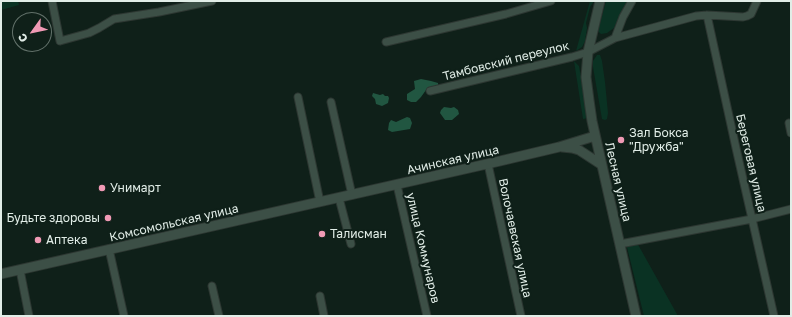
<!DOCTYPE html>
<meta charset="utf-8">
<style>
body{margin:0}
#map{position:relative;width:792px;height:317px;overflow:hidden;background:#0f2019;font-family:"Golos Text",sans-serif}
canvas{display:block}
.frame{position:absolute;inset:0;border:2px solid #e1ede7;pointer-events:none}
.north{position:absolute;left:12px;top:12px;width:40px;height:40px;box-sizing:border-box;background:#0f2019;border:1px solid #63726b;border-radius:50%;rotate:237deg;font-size:11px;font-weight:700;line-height:16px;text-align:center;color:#e1ede7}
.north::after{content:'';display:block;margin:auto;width:14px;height:18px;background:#f09ab5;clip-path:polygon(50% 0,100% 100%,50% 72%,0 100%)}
</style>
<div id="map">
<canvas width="792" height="317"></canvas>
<div class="frame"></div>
<div class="north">С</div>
</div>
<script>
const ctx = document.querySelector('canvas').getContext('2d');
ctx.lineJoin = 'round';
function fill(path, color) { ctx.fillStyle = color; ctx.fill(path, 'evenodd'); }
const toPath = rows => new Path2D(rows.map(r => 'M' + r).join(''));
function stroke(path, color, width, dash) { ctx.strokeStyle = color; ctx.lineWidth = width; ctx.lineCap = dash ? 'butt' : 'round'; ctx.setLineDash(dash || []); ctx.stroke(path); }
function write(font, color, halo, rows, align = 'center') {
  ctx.font = font + ' "Golos Text",sans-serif'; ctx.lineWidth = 4; ctx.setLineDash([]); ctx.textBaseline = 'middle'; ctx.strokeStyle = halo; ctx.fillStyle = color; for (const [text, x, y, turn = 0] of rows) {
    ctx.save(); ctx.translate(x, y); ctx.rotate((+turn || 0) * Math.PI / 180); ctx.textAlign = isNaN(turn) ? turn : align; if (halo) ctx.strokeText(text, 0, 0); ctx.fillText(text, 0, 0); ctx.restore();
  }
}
const green = toPath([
 [1,1,18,1,19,5,1,10],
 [590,1,594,1,590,7,586,23,587,28,585,41,582,47,576,51],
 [606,1,629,1,614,28,607,33,601,34,598,31],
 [597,55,600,55,602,61,605,82,608,113,607,119,605,120,602,119,593,67,593,61],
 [574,61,579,66,588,118,583,119],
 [636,241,678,316,644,316,626,243]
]);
const forest = toPath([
 [421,79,431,81,438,83,438,85,426,90,421,97,416,102,411,102,407,100,407,94,415,89,414,81],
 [373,93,380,95,383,94,385,96,388,96,389,98,388,103,382,106,376,104,375,99,372,96],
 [444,107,451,108,454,107,458,110,459,114,452,120,445,120,440,113,441,110],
 [407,117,410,118,412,123,410,129,392,132,388,130,389,123,391,120,396,122]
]);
const minor = toPath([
 [52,1,60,41,89,33,99,28,114,19,159,12,212,1],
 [707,15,736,148,774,316],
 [615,38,623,17,632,1],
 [386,42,506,14,551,1],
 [430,91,572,57,588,52,615,38,696,16,707,15,743,17,747,16,751,14,757,1],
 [298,97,320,202],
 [331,102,352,195],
 [789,123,791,133],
 [488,164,521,316],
 [397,185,427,316],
 [339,198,351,244],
 [620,244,752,219,791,209],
 [109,249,124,316],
 [20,270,29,316],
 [212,286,219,316],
 [320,296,324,316]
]);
const tertiary = toPath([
 [600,1,588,52,586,77,589,100,592,121,636,316],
 [562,147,572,148,579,150,602,165],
 [1,274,500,161,559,147,595,136]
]);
const markers = [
 [621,140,4,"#f09ab5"],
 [102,188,4,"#f09ab5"],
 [108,218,4,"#f09ab5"],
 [322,234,4,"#f09ab5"],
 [38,240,4,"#f09ab5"]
];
const streetNames = [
 ["Тамбовский переулок",506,61,-14],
 ["Ачинская улица",453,160,-13],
 ["Береговая улица",751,163,77],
 ["Лесная улица",618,182,77],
 ["Комсомольская улица",174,223,-13],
 ["Волочаевская улица",515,238,78],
 ["улица Коммунаров",423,248,77]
];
const poiNames = [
 ["Зал Бокса",629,133],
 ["\"Дружба\"",629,147],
 ["Унимарт",110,188],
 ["Будьте здоровы",100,218,"right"],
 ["Талисман",330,234],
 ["Аптека",46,240]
];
fill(green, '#0a3223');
fill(forest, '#215641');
stroke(minor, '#2d3732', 9);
stroke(tertiary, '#2d3732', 11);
stroke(minor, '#3c4f46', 7);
stroke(tertiary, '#3c4f46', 9);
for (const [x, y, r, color] of markers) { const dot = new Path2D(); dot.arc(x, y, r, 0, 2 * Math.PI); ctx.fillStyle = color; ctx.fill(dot); stroke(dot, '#0f2019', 1.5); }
write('12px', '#e1ede7', '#0f2019', streetNames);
write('12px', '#e1ede7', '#0f2019', poiNames, 'left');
</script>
